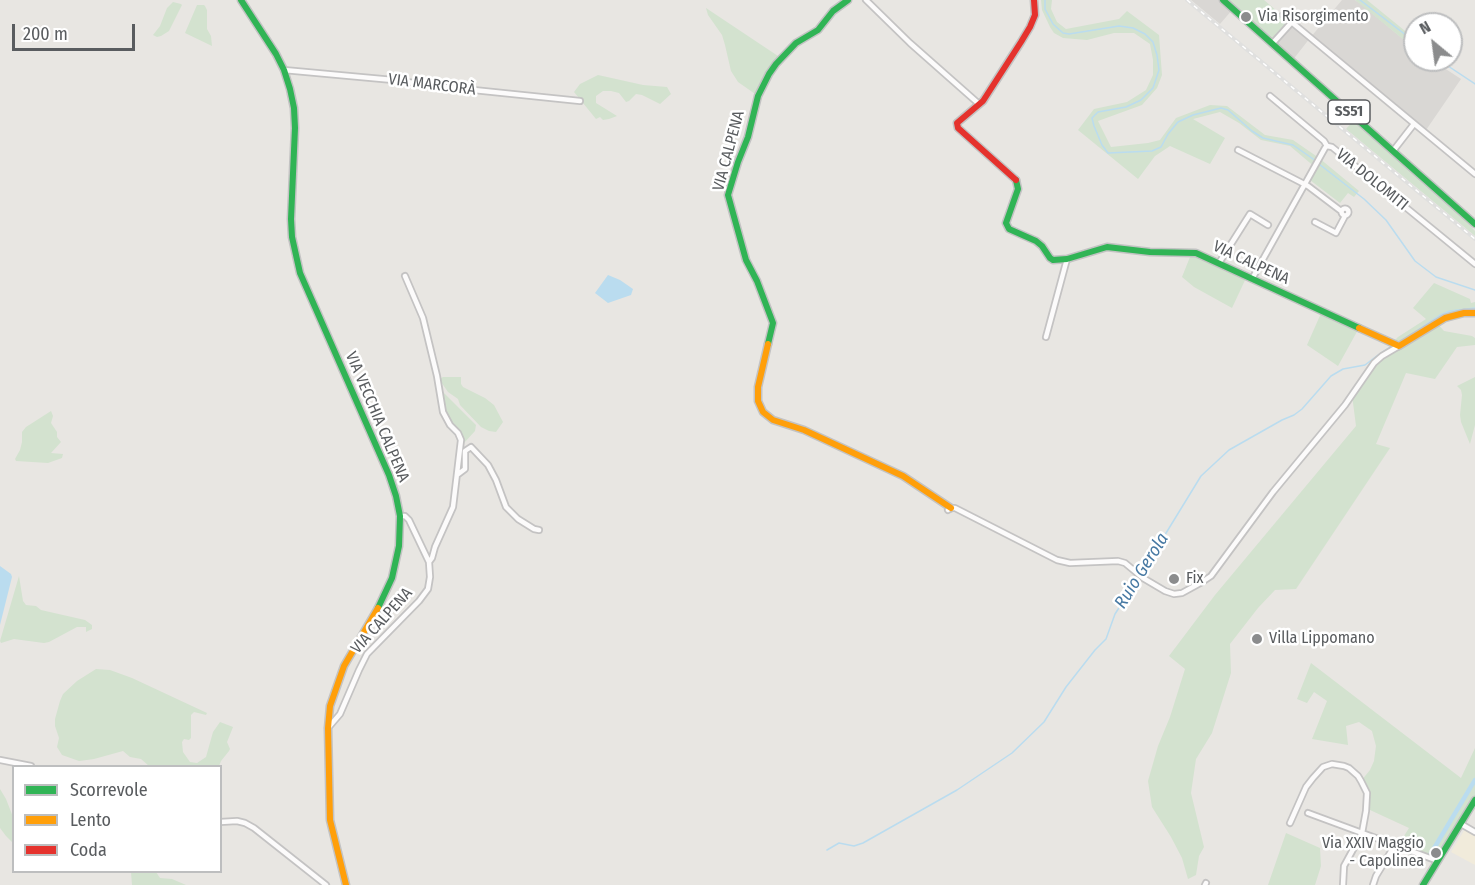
<!DOCTYPE html>
<meta charset="utf-8">
<style>
body{margin:0}
#map{position:relative;width:1475px;height:885px;overflow:hidden;background:#e8e6e2;font-family:"Fira Sans Condensed",sans-serif}
canvas{display:block}
.legend{position:absolute;left:12px;top:765px;width:210px;height:108px;box-sizing:border-box;background:#fff;border:2px solid #bdbebf;margin:0;padding:8px 10px;list-style:none;font-size:18px;color:#595c5f}
.legend li{display:flex;align-items:center;gap:12px;height:30px}
.legend b{width:30px;border:2px solid #bdbebf}
.north{position:absolute;left:1403px;top:12px;width:60px;height:60px;box-sizing:border-box;background:#fff;border:2px solid #bdbebf;border-radius:50%;rotate:331deg;font-size:16px;font-weight:700;line-height:24px;text-align:center;color:#595c5f}
.north::after{content:'';display:block;margin:auto;width:21px;height:27px;background:#8b8c8d;clip-path:polygon(50% 0,100% 100%,50% 72%,0 100%)}
.scale{position:absolute;left:12px;top:24px;width:123px;height:27px;box-sizing:border-box;border:3px solid #595c5f;border-top:0;padding-left:8px;font-size:18px;line-height:21px;white-space:nowrap;color:#595c5f;-webkit-text-stroke:4px #fff;paint-order:stroke}
</style>
<div id="map">
<canvas width="1475" height="885"></canvas>
<ul class="legend">
<li><b style="height:8px;background:#30b455"></b>Scorrevole</li>
<li><b style="height:8px;background:#ff9f0a"></b>Lento</li>
<li><b style="height:8px;background:#e5322d"></b>Coda</li>
</ul>
<div class="north">N</div>
<div class="scale">200 m</div>
</div>
<script>
const ctx = document.querySelector('canvas').getContext('2d');
ctx.lineJoin = 'round';
function fill(path, color) { ctx.fillStyle = color; ctx.fill(path, 'evenodd'); }
const toPath = rows => new Path2D(rows.map(r => 'M' + r).join(''));
function stroke(path, color, width, dash) { ctx.strokeStyle = color; ctx.lineWidth = width; ctx.lineCap = dash ? 'butt' : 'round'; ctx.setLineDash(dash || []); ctx.stroke(path); }
function write(font, color, halo, rows, align = 'center') {
  ctx.font = font + ' "Fira Sans Condensed",sans-serif'; ctx.lineWidth = 5; ctx.setLineDash([]); ctx.textBaseline = 'middle'; ctx.strokeStyle = halo; ctx.fillStyle = color; for (const [text, x, y, turn = 0] of rows) {
    ctx.save(); ctx.translate(x, y); ctx.rotate((+turn || 0) * Math.PI / 180); ctx.textAlign = isNaN(turn) ? turn : align; if (halo) ctx.strokeText(text, 0, 0); ctx.fillText(text, 0, 0); ctx.restore();
  }
}
const commercial = toPath([
 [1465,829,1475,834,1475,865,1451,852]
]);
const industrial = toPath([
 [1191,0,1223,0,1233,9,1220,24],
 [1342,0,1355,0,1360,3,1415,49,1415,60,1432,60,1461,79,1424,133,1310,38,1292,61,1272,44,1291,23,1310,38]
]);
const green = toPath([
 [1041,0,1052,0,1051,9,1057,22,1066,29,1119,19,1127,11,1159,35,1162,75,1157,88,1142,105,1098,121,1111,147,1148,143,1160,140,1176,118,1210,105,1227,106,1265,135,1293,140,1319,158,1359,191,1354,197,1348,193,1340,203,1310,180,1316,168,1290,146,1261,140,1239,123,1220,112,1193,119,1225,138,1210,164,1170,146,1155,156,1138,179,1078,130,1094,109,1127,102,1146,90,1153,75,1153,60,1150,44,1134,33,1114,33,1087,40,1063,38,1054,33,1050,27,1042,10],
 [1223,0,1264,0,1291,23,1272,44],
 [1355,0,1367,0,1415,39,1415,49],
 [173,2,181,4,182,5,169,31,161,36,157,37,153,35,160,26,167,8],
 [197,5,204,5,205,6,207,10,207,29,211,36,212,46,185,33],
 [706,8,781,58,758,96,738,82,731,71,725,45,722,35,708,15],
 [598,75,643,85,667,87,671,94,660,104,642,95,636,94,629,101,626,102,619,93,611,91,603,91,596,96,596,103,617,116,609,119,603,120,600,117,596,119,574,92,580,84],
 [1354,120,1461,216,1475,231,1475,236,1346,129],
 [1192,252,1247,276,1232,308,1194,287,1182,277],
 [1434,283,1470,299,1471,303,1475,302,1475,313,1437,323,1444,331,1472,336,1475,338,1475,345,1457,347,1435,379,1406,373,1376,444,1390,448,1296,589,1275,590,1258,608,1230,644,1231,673,1212,733,1196,759,1191,793,1204,847,1199,856,1196,875,1188,879,1182,858,1171,837,1152,807,1148,781,1158,746,1170,717,1185,669,1169,656,1215,595,1356,426,1352,395,1377,360,1398,346,1393,342,1398,337,1426,319,1413,308],
 [1322,311,1359,328,1338,366,1307,345],
 [443,377,461,377,461,384,463,387,485,398,494,405,503,422,496,432,489,431,481,427,460,405,458,399,448,392,439,379],
 [1475,377,1475,425,1470,444,1461,422,1460,415,1462,395,1461,390,1457,386],
 [439,385,442,391,476,425,475,431,464,443,460,468,458,470,460,437,447,419],
 [51,411,53,416,51,423,57,432,57,437,61,442,51,453,63,454,62,458,48,463,16,461,15,459,20,450,22,442,22,432,26,427],
 [19,576,23,601,26,605,36,606,41,610,85,620,92,625,92,629,86,632,86,627,77,627,49,642,44,643,14,639,1,643,0,641],
 [1311,663,1461,778,1475,748,1475,800,1438,861,1399,844,1409,828,1370,810,1366,807,1367,797,1361,781,1370,770,1374,761,1376,746,1372,731,1359,722,1346,726,1348,745,1312,739,1327,701,1314,692,1307,703,1297,699],
 [96,669,110,670,132,678,207,713,206,715,194,712,191,715,191,738,189,740,184,739,182,742,183,752,190,762,197,763,206,757,213,732,220,722,233,727,227,742,230,749,229,751,221,761,219,766,149,766,141,759,130,757,123,751,94,759,79,761,62,755,57,747,59,738,55,726,55,719,60,701,63,694,77,681],
 [0,789,6,799,13,817,13,843,6,836,0,828],
 [1286,833,1320,848,1321,866,1315,885,1268,885],
 [131,872,156,872,160,878,172,879,186,885,132,885]
]);
const water = toPath([
 [608,275,620,280,633,289,631,295,608,303,595,293],
 [0,566,11,574,12,577,0,625]
]);
const stream = toPath([
 [1045,0,1045,9,1053,24,1063,33,1069,34,1119,26,1133,28,1145,34,1153,42,1157,55,1159,70,1153,88,1141,100,1126,107,1098,112,1092,118,1094,126,1102,145,1108,153,1152,151,1161,147,1168,134,1178,122,1193,115,1221,108,1228,110,1252,131,1263,138,1293,145,1316,161],
 [1360,0,1415,42],
 [1439,60,1475,84],
 [1319,164,1364,199,1386,220,1415,261,1436,277,1475,290],
 [1398,343,1440,315,1450,311,1475,308],
 [827,850,839,843,854,846,863,843,957,790,1012,753,1044,722,1066,687,1095,650,1106,639,1115,614,1144,569,1201,476,1229,450,1282,420,1294,415,1302,409,1331,376,1343,369,1365,365,1378,355,1393,345]
]);
const canal = toPath([
 [1430,855,1475,780]
]);
const street = toPath([
 [866,0,910,43,979,104],
 [1283,15,1475,174],
 [1272,44,1291,23],
 [284,70,393,80,435,86,580,101],
 [1270,96,1324,141,1327,146,1332,147,1475,264],
 [1238,150,1308,186,1341,211],
 [1393,151,1414,124],
 '1341.5 212a3.5 3.5 0 1 1 7 0a3.5 3.5 0 1 1-7 0Z',
 [1315,222,1336,233,1345,216],
 [1219,263,1250,214,1268,225],
 [405,276,423,318,437,376,443,412,450,425,458,433,461,440,453,507,435,547,432,558,429,562],
 [1252,279,1325,148,1327,146],
 [1046,337,1067,259],
 [457,475,465,469,465,451,471,447,488,465,496,480,506,507,518,519,534,529,539,530],
 [948,510,951,508,955,508,1057,560,1070,563,1118,561,1125,563,1143,578,1165,591,1174,594,1182,593,1202,582,1211,576,1273,492,1345,405,1374,363,1382,356,1399,346],
 [328,728,340,714,359,670,367,654,419,601,428,589,430,577,429,562,409,520,405,516,400,516],
 [0,760,31,766],
 [1308,813,1438,861],
 [220,822,237,821,245,823,254,828,326,885],
 [1290,823,1306,787,1313,778,1323,767,1332,764,1344,766,1349,768,1358,776,1361,781,1367,793,1366,811,1362,833,1344,866,1343,885],
 [1461,824,1475,832],
 [1205,885,1206,883],
 [1373,885,1376,876,1395,845]
]);
const fast = toPath([
 [241,0,276,54,284,70,290,89,294,108,295,128,291,219,292,237,300,273,389,475,396,496,400,516,399,546,392,578,378,608],
 [1223,0,1475,224],
 [1016,180,1018,189,1006,223,1009,229,1036,241,1042,246,1050,258,1053,260,1067,259,1107,247,1150,252,1196,253,1359,328],
 [768,344,773,323,757,281,746,260,728,195,738,162,748,137,758,96,769,74,776,64,796,43,818,30,833,11,848,0],
 [1423,885,1475,800]
]);
const slow = toPath([
 [1359,328,1399,346,1445,318,1464,313,1475,313],
 [768,344,758,387,758,401,763,412,773,420,804,430,903,476,951,508],
 [346,885,330,820,328,728,330,706,344,666,378,608]
]);
const jam = toPath([
 [1016,180,958,128,957,123,983,101,1021,42,1030,27,1035,15,1034,0]
]);
const rail = toPath([
 [1187,0,1475,239]
]);
const markers = [
 [1246,17,6,"#8b8c8d"],
 [1174,579,6,"#8b8c8d"],
 [1257,639,6,"#8b8c8d"],
 [1436,853,6,"#8b8c8d"]
];
const shields = [
 [1349,112,42]
];
const shieldNames = [
 ["SS51",1349,112]
];
const poiNames = [
 ["Via Risorgimento",1258,17],
 ["Fix",1186,579],
 ["Villa Lippomano",1269,639],
 ["Via XXIV Maggio",1424,844,"right"],
 ["- Capolinea",1424,862,"right"]
];
const streetNames = [
 ["VIA MARCORÀ",432,85,7],
 ["VIA CALPENA",729,151,-75],
 ["VIA DOLOMITI",1372,180,39],
 ["VIA CALPENA",1251,263,25],
 ["VIA VECCHIA CALPENA",377,417,67],
 ["VIA CALPENA",382,621,-48]
];
const waterNames = [
 ["Ruio Gerola",1142,571,-58]
];
fill(commercial, '#f1ebdb');
fill(industrial, '#d9d7d4');
fill(green, '#d3e2cf');
fill(water, '#badcef');
stroke(stream, '#badcef', 1.5);
stroke(canal, '#badcef', 4.5);
stroke(street, '#c4c3c3', 8);
stroke(fast, '#c3c3c3', 9);
stroke(slow, '#c3c3c3', 9);
stroke(jam, '#c3c3c3', 9);
stroke(street, '#fcfbfb', 4.5);
stroke(fast, '#30b455', 6);
stroke(slow, '#ff9f0a', 6);
stroke(jam, '#e5322d', 6);
stroke(rail, '#e0e0df', 4);
stroke(rail, '#fff', 1.5, [4.5]);
for (const [x, y, r, color] of markers) { const dot = new Path2D(); dot.arc(x, y, r, 0, 2 * Math.PI); ctx.fillStyle = color; ctx.fill(dot); stroke(dot, '#fff', 2); }
for (const [x, y, w] of shields) { const box = new Path2D(); box.roundRect(x - w / 2, y - 12, w, 24, 4.5); ctx.fillStyle = '#fff'; ctx.fill(box); stroke(box, '#595c5f', 1.5); }
write('bold 15px', '#595c5f', null, shieldNames);
write('16px', '#595c5f', '#fff', poiNames, 'left');
write('16px', '#595c5f', '#fff', streetNames);
write('italic 18px', '#4779a3', '#fff', waterNames);
</script>
